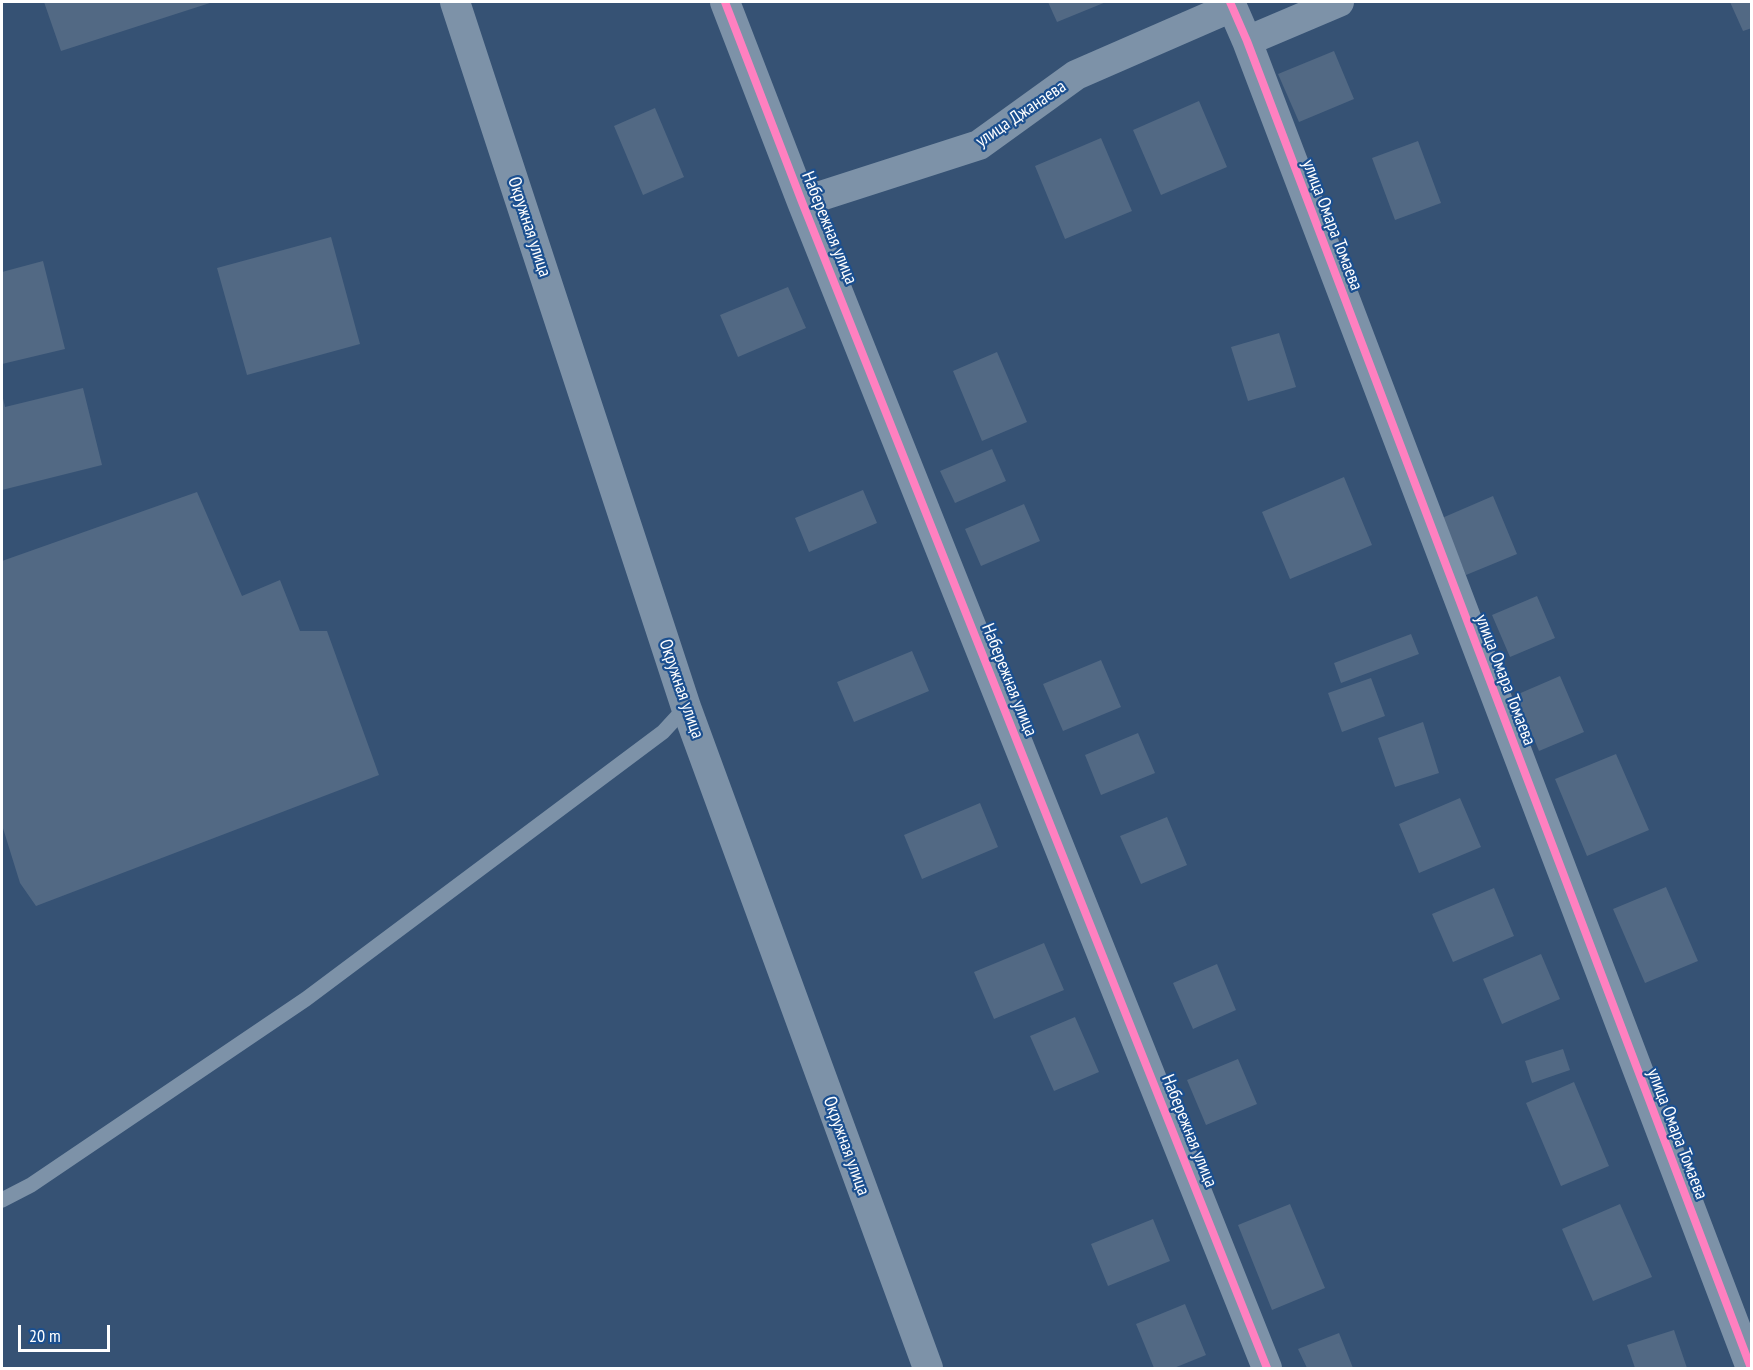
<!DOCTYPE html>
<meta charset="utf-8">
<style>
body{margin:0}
#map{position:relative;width:1753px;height:1370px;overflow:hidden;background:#365274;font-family:"PT Sans Narrow",sans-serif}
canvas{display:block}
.frame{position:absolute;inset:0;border:3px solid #fff;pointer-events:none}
.scale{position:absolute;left:18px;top:1325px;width:92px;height:27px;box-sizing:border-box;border:3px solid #fff;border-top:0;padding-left:8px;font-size:18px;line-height:21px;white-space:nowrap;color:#fff;-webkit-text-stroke:4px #1b4f8f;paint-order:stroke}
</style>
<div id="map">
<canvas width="1753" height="1370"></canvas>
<div class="frame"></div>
<div class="scale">20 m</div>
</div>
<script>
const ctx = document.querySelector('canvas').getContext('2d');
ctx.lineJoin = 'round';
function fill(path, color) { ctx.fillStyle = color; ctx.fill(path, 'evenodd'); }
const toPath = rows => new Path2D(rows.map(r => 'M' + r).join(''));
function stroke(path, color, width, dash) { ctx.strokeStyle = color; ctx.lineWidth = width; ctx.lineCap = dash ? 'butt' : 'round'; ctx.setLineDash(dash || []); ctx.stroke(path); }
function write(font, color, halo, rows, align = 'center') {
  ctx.font = font + ' "PT Sans Narrow",sans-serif'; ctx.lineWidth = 4.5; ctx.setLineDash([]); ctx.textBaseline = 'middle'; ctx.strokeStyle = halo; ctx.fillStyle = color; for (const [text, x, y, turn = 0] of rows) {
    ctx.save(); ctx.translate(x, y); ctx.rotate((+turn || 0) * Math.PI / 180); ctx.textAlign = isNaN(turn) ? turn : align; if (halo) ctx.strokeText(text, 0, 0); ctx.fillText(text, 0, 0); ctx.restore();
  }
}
const building = toPath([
 [44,2,213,2,61,51],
 [1048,2,1106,2,1057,22],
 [1730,2,1752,2,1752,28,1743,31],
 [1334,51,1354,99,1299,122,1278,74],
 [1199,101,1227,167,1161,195,1133,130],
 [655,108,684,177,643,195,614,126],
 [1101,138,1132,211,1065,239,1035,166],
 [1418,141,1441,203,1395,220,1372,158],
 [331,237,360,344,247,375,217,268],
 [43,261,65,349,2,364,2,272],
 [788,287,806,328,738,357,720,315],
 [1279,333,1296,387,1248,401,1231,347],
 [997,352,1027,422,982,441,953,371],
 [83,388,102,465,2,490,2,394,5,407],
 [992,449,1006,481,955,503,940,471],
 [1344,477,1372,545,1290,579,1262,512],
 [863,490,877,523,809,552,795,518],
 [197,492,242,596,280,580,300,631,327,631,379,775,36,906,20,883,2,825,2,561],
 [1493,496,1517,554,1466,575,1442,518],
 [1024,504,1040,541,981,566,965,529],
 [1537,596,1555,638,1510,657,1492,615],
 [1411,634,1419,654,1341,683,1334,663],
 [912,651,929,691,854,722,837,682],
 [1101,660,1121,707,1063,731,1043,684],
 [1560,676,1584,732,1539,751,1516,695],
 [1371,678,1385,716,1342,732,1328,693],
 [1423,722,1439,773,1395,787,1378,738],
 [1138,733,1155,773,1101,795,1085,755],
 [1616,754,1649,830,1587,856,1555,779],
 [1460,798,1481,847,1419,873,1399,824],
 [980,803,998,847,922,879,904,835],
 [1167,817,1187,865,1141,884,1120,836],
 [1666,887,1698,961,1645,983,1613,909],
 [1494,888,1514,936,1453,962,1432,914],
 [1044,943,1064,990,994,1019,974,972],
 [1541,954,1560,999,1502,1024,1483,979],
 [1217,964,1236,1010,1193,1029,1173,983],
 [1075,1017,1099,1072,1054,1091,1030,1036],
 [1563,1049,1570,1070,1532,1083,1525,1061],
 [1238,1059,1257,1104,1206,1125,1187,1080],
 [1574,1082,1609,1166,1561,1186,1526,1103],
 [1290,1204,1325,1288,1272,1310,1238,1225],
 [1620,1204,1652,1277,1593,1301,1562,1229],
 [1153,1219,1170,1261,1108,1286,1091,1244],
 [1185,1304,1206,1355,1174,1368,1154,1368,1136,1324],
 [1674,1330,1687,1368,1635,1368,1627,1345],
 [1339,1333,1353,1368,1307,1368,1298,1349]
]);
const service = toPath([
 [2,1200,31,1185,306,999,663,732,686,707]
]);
const minor = toPath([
 [455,2,686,707,928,1368],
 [725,2,802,202,1267,1368],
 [1230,2,1247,41,1751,1368],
 [1247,41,1339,2],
 [802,202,979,145,1076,75,1232,7]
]);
const cycleway = toPath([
 [725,2,802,202,1267,1368],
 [1230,2,1247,41,1751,1368]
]);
const streetNames = [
 ["улица Джанаева",1021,114,-34],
 ["улица Омара Томаева",1332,225,69],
 ["Окружная улица",529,227,72],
 ["Набережная улица",829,228,68],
 ["Набережная улица",1009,680,68],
 ["улица Омара Томаева",1505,680,69],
 ["Окружная улица",681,689,71],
 ["Набережная улица",1189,1131,68],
 ["улица Омара Томаева",1677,1134,69],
 ["Окружная улица",846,1146,70]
];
fill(building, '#526984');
stroke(service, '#7d92a8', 15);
stroke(minor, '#7d92a8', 30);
stroke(cycleway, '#ff80c0', 8);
write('18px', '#fff', '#1b4f8f', streetNames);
</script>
